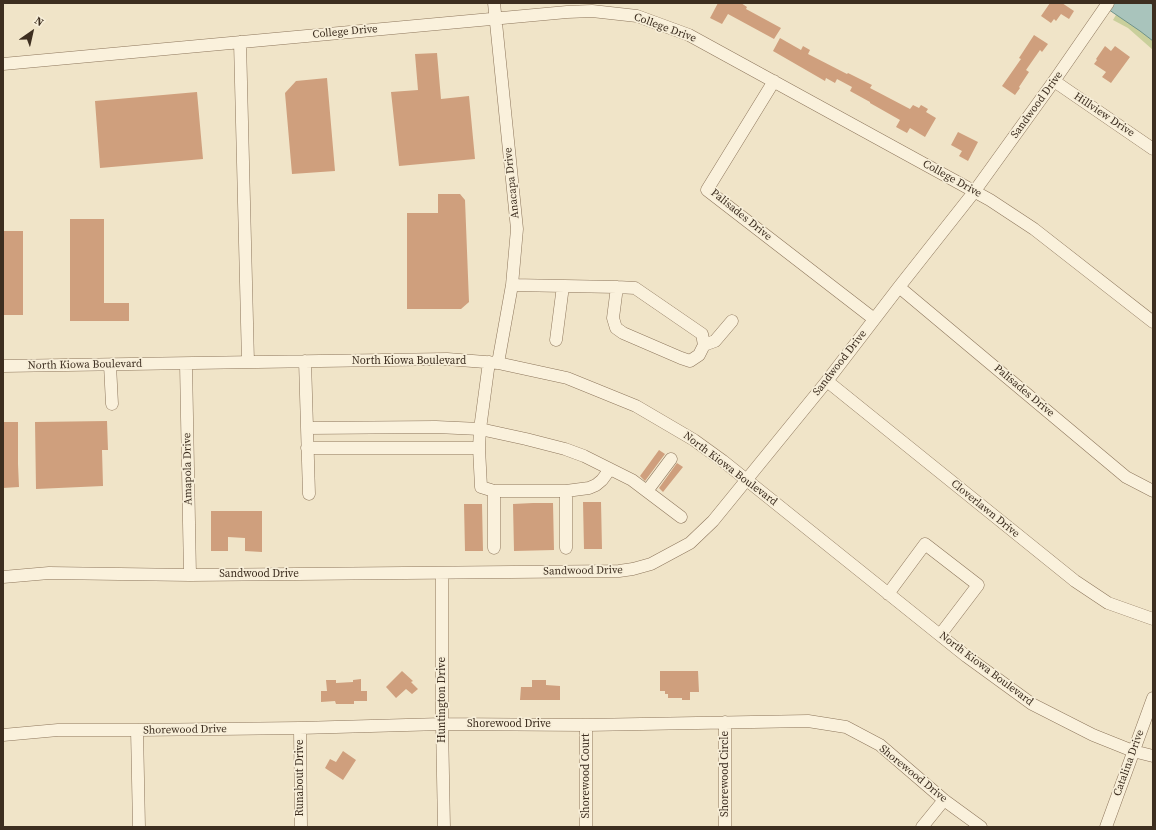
<!DOCTYPE html>
<style>
body{margin:0}
#map{position:relative;width:1156px;height:830px;overflow:hidden;background:#f0e4c8;font-family:"Source Serif 4",serif}
canvas{display:block}
.frame{position:absolute;inset:0;border:4px solid #3d2e20;pointer-events:none}
.north{position:absolute;left:12px;top:12px;width:40px;height:40px;-webkit-text-stroke:3px #f7eed8;paint-order:stroke;rotate:34deg;font-size:11px;font-weight:700;line-height:16px;text-align:center;color:#3d2e20}
.north::after{content:'';display:block;margin:auto;width:14px;height:18px;background:#3d2e20;clip-path:polygon(50% 0,100% 100%,50% 72%,0 100%)}
</style>
<div id="map">
<canvas width="1156" height="830"></canvas>
<div class="frame"></div>
<div class="north">N</div>
</div>
<script>
const g = document.querySelector('canvas').getContext('2d');
g.lineJoin = 'round';
function fillPath(path, color) { g.fillStyle = color; g.fill(path, 'evenodd'); }
const shape = rows => new Path2D(rows.map(r => 'M' + r).join(''));
function stroke(path, color, width, dash) { g.strokeStyle = color; g.lineWidth = width; g.lineCap = dash ? 'butt' : 'round'; g.setLineDash(dash || []); g.stroke(path); }
function label(font, color, halo, rows, align = 'center') {
  g.font = font + ' "Source Serif 4",serif'; g.lineWidth = 3.5; g.setLineDash([]); g.textBaseline = 'middle'; g.strokeStyle = halo; g.fillStyle = color; for (const [text, x, y, turn = 0] of rows) {
    g.save(); g.translate(x, y); g.rotate((+turn || 0) * Math.PI / 180); g.textAlign = isNaN(turn) ? turn : align; if (halo) g.strokeText(text, 0, 0); g.fillText(text, 0, 0); g.restore();
  }
}
fillPath(shape([
 [1123,3,1153,3,1153,50,1128,28,1113,20]
]), '#c9cf9b');
const water = shape([
 [1099,3,1150,3,1153,5,1153,41,1140,31,1099,3]
]);
fillPath(water, '#a9c4bc');
stroke(water, '#6f938a', 1);
fillPath(shape([
 [718,3,741,3,747,7,746,9,781,28,774,39,728,14,722,24,710,18],
 [1050,3,1062,3,1074,11,1069,19,1061,14,1056,21,1054,19,1051,23,1041,16],
 [1034,35,1048,44,1042,52,1040,50,1026,70,1029,72,1019,87,1020,88,1015,95,1002,86,1021,59,1019,58],
 [780,38,801,50,803,46,810,50,808,54,847,74,848,73,872,85,870,88,910,109,913,105,919,108,921,105,928,109,926,112,936,118,925,137,910,128,907,133,896,127,900,120,870,103,870,102,850,91,852,87,837,79,835,83,826,78,825,81,773,51],
 [1105,46,1111,51,1115,46,1130,57,1111,83,1102,77,1106,72,1094,64,1097,60,1096,59],
 [437,53,441,99,469,96,475,159,399,166,391,92,418,90,415,54],
 [327,78,335,171,292,174,285,93,296,81],
 [197,92,203,159,100,168,95,101],
 [958,132,978,142,968,161,959,156,962,151,951,145],
 [438,194,460,194,465,200,469,302,461,309,407,309,407,213,438,213],
 [70,219,104,219,104,303,129,303,129,321,70,321],
 [3,231,23,231,23,315,3,315],
 [107,421,108,450,102,450,103,486,36,489,35,422],
 [3,422,18,422,18,464,19,487,3,488],
 [659,450,665,454,645,481,640,476],
 [677,463,683,467,663,492,659,488],
 [583,502,601,502,602,549,584,549],
 [533,503,553,503,554,550,514,551,513,504],
 [464,504,482,504,483,551,465,551],
 [211,511,262,511,262,552,245,551,245,538,228,537,228,551,211,551],
 [402,671,413,681,411,682,418,689,412,694,406,689,396,698,386,687],
 [660,671,698,671,699,692,690,692,690,700,682,700,682,698,668,698,668,694,665,694,665,691,660,691],
 [361,679,361,691,367,691,367,701,354,701,354,704,336,704,335,701,321,702,321,691,327,691,326,680,336,680,336,683,353,682,353,680],
 [532,680,546,680,546,685,560,686,560,700,520,700,521,687,532,687],
 [343,751,356,760,343,780,325,768,330,759,336,762]
]), '#cf9f7d');
const minor = shape([
 [494,3,517,229,512,285,498,363],
 [240,42,248,362],
 [3,64,567,12,592,11,637,16,689,35,990,200,1034,229,1153,322],
 [774,81,707,190,874,319],
 [1054,81,1153,149],
 [512,285,617,287,635,288,702,334,704,345,699,355,690,361,681,358,623,333,616,328,613,318,617,287],
 [899,287,1126,477,1153,491],
 [556,340,563,286],
 [704,345,715,341,732,321],
 [305,361,309,494],
 [186,364,190,575],
 [110,365,112,404],
 [3,366,447,359,498,363,567,378,636,406,694,440,723,461,966,656,1032,704,1093,735,1133,751,1153,756],
 [827,381,1075,581,1108,603,1153,619],
 [307,428,436,427,480,429,526,439,565,449,584,456,632,480,681,517],
 [307,448,479,448,480,429,489,362],
 [479,448,481,487,494,491,566,491,589,488,596,485,602,480,610,469],
 [494,491,494,548],
 [566,491,566,548],
 [647,491,671,459],
 [442,573,442,724,444,827],
 [3,577,49,573,190,575,619,571,633,569,651,564,690,543,713,521,827,381,899,287,974,192,1054,81,1108,3],
 [888,594,925,544,978,585,940,635],
 [725,722,725,827],
 [300,728,301,827],
 [137,730,139,827],
 [3,735,58,730,137,730,300,728,442,724,586,725,808,721,846,727,880,745,944,800,981,827],
 [586,827,586,725],
 [922,827,944,800],
 [1106,827,1153,698]
]);
stroke(minor, '#8d765c', 13);
stroke(minor, '#faf1dc', 12);
label('11px', '#3d2e20', '#f7eed8', [
 ["College Drive",665,28,20],
 ["College Drive",345,32,-5],
 ["Sandwood Drive",1037,105,-54],
 ["Hillview Drive",1104,115,34],
 ["College Drive",952,179,29],
 ["Anacapa Drive",512,183,-96],
 ["Palisades Drive",741,215,39],
 ["North Kiowa Boulevard",409,361],
 ["Sandwood Drive",840,363,-52],
 ["North Kiowa Boulevard",85,365,-1],
 ["Palisades Drive",1024,391,40],
 ["Amapola Drive",188,469,-91],
 ["North Kiowa Boulevard",730,469,37],
 ["Cloverlawn Drive",985,509,39],
 ["Sandwood Drive",583,571,-1],
 ["Sandwood Drive",259,574],
 ["North Kiowa Boulevard",986,669,37],
 ["Huntington Drive",442,700,-90],
 ["Shorewood Drive",509,724],
 ["Shorewood Drive",185,730,-1],
 ["Catalina Drive",1129,763,-70],
 ["Shorewood Circle",725,774,-90],
 ["Shorewood Drive",913,774,39],
 ["Shorewood Court",586,776,-90],
 ["Runabout Drive",300,778,-90]
]);
</script>
